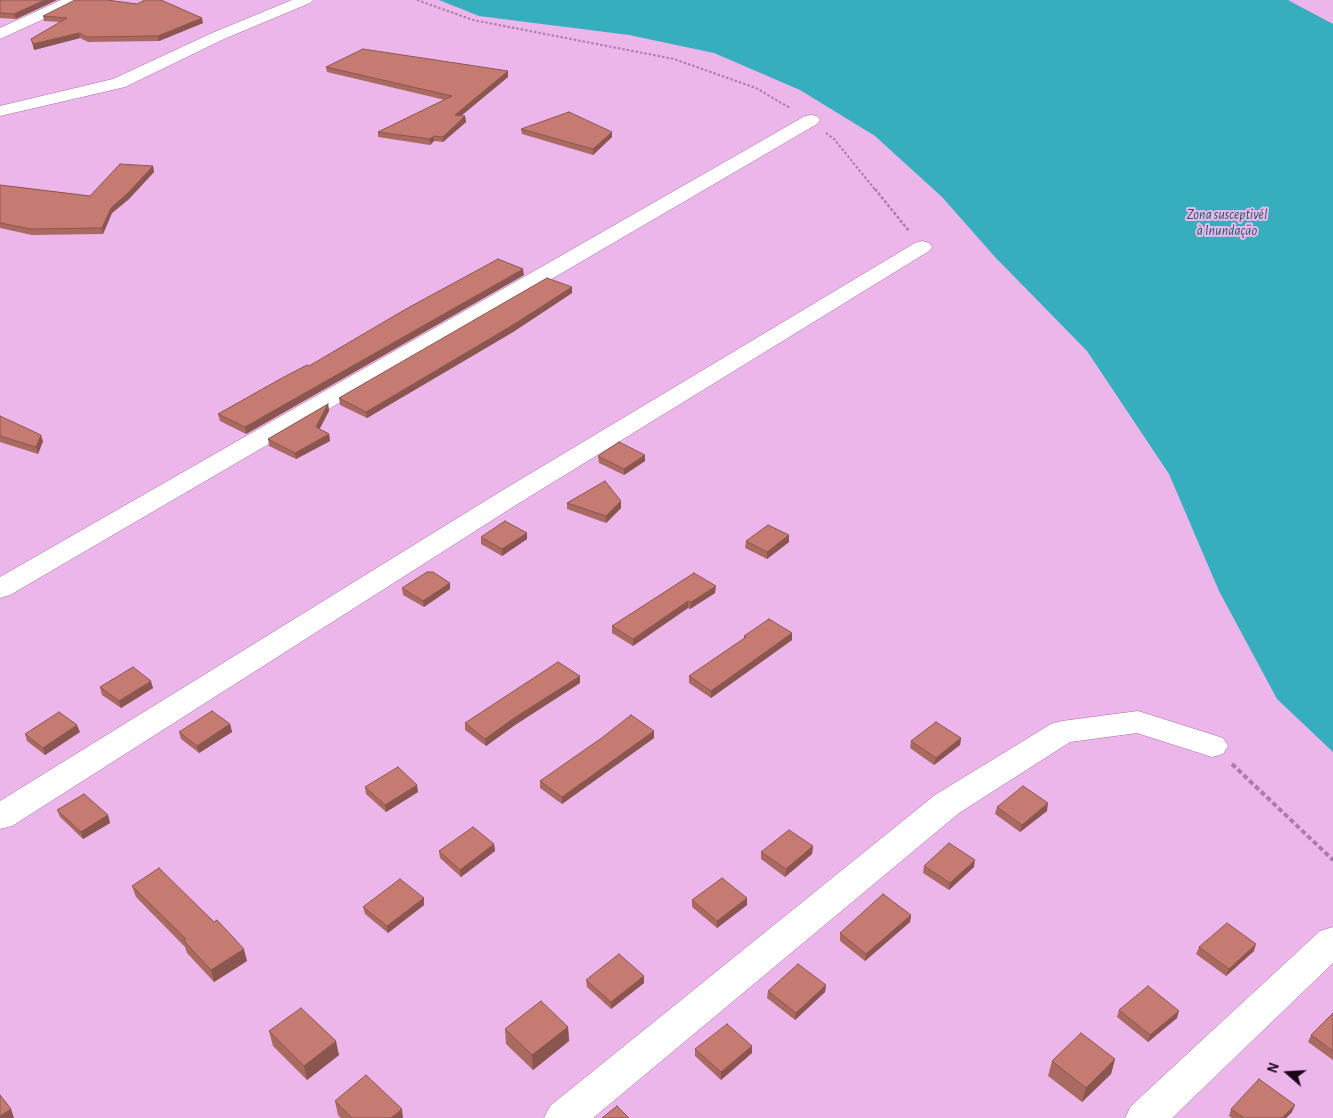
<!DOCTYPE html>
<meta charset="utf-8">
<style>
body{margin:0}
#map{position:relative;width:1333px;height:1118px;overflow:hidden;background:#edb6eb;font-family:"Alegreya Sans",sans-serif}
canvas{display:block}
.north{position:absolute;left:1263px;top:1048px;width:50px;height:50px;-webkit-text-stroke:4px #edb6eb;paint-order:stroke;rotate:289deg;font-size:14px;font-weight:700;line-height:20px;text-align:center;color:#170517}
.north::after{content:'';display:block;margin:auto;width:18px;height:22px;background:#170517;clip-path:polygon(50% 0,100% 100%,50% 72%,0 100%)}
</style>
<div id="map">
<canvas width="1333" height="1118"></canvas>
<div class="north">N</div>
</div>
<script>
const g = document.querySelector('canvas').getContext('2d');
g.lineJoin = 'round';
function fillPath(path, color) { g.fillStyle = color; g.fill(path, 'evenodd'); }
const shape = rows => new Path2D(rows.map(r => 'M' + r).join(''));
function stroke(path, color, width, dash) { g.strokeStyle = color; g.lineWidth = width; g.lineCap = dash ? 'butt' : 'round'; g.setLineDash(dash || []); g.stroke(path); }
function label(font, color, halo, rows, align = 'center') {
  g.font = font + ' "Alegreya Sans",sans-serif'; g.lineWidth = 4; g.setLineDash([]); g.textBaseline = 'middle'; g.strokeStyle = halo; g.fillStyle = color; for (const [text, x, y, turn = 0] of rows) {
    g.save(); g.translate(x, y); g.rotate((+turn || 0) * Math.PI / 180); g.textAlign = isNaN(turn) ? turn : align; if (halo) g.strokeText(text, 0, 0); g.fillText(text, 0, 0); g.restore();
  }
}
fillPath(shape([
 [439,0,1288,0,1333,24,1333,752,1277,699,1219,591,1169,474,1087,351,995,257,942,197,875,136,800,90,714,53,629,35,479,16]
]), '#37aebd');
const minor = shape([
 [61,0,82,0,79,3,0,39,0,28,61,0],
 [292,0,313,0,310,3,224,39,125,87,0,116,0,106,113,79,212,33,292,0],
 [811,115,817,116,820,120,817,124,10,595,0,598,0,577,805,116,811,115],
 [922,241,929,243,932,247,929,251,516,505,12,826,0,829,0,801,498,493,915,243,922,241],
 [1138,711,1223,738,1228,746,1223,754,1212,757,1137,733,1070,742,959,813,593,1118,544,1118,550,1106,935,795,1051,724,1062,721,1138,711],
 [1333,927,1333,963,1172,1118,1125,1118,1131,1106,1320,931,1333,927]
]);
stroke(minor, '#a471a3', 1);
stroke(shape([
 [417,0,473,20,674,59,756,88,790,108],
 [826,133,834,139,876,191]
]), '#a97da7', 2, [2.5, 2]);
stroke(shape([
 [875,189,909,231]
]), '#a97da7', 2.5, [3, 2]);
stroke(shape([
 [1232,764,1333,860]
]), '#a97da7', 4, [5, 3]);
fillPath(minor, '#fff');
fillPath(shape([
 [0,0,57,0,16,19,0,18],
 [43,16,203,23,159,41,88,42,80,38,34,50,31,39,60,22,44,21],
 [326,67,508,77,461,116,465,116,466,122,443,142,434,141,430,145,378,137,378,132,445,100,327,72],
 [521,129,612,132,612,137,593,155,522,134],
 [153,166,154,172,129,199,112,213,103,234,32,235,0,228,0,185,90,196],
 [524,275,246,434,220,421,218,414,309,366],
 [572,287,572,293,513,332,367,418,340,405,339,398],
 [328,404,329,411,319,429,329,434,330,441,296,459,269,446,268,439],
 [0,416,43,441,38,454,0,442],
 [645,455,645,461,624,475,599,463,598,456],
 [567,503,621,508,606,523,567,509],
 [527,533,527,539,502,556,481,544,481,537],
 [789,535,789,542,767,559,745,548,746,541],
 [694,573,715,593,690,609,688,608,633,646,612,633,612,626],
 [450,583,450,589,424,607,403,595,402,588],
 [792,633,792,640,711,698,689,683,689,676,744,639,744,636],
 [580,683,515,725,486,746,465,730,465,723],
 [100,687,153,688,121,708,102,695],
 [230,724,232,732,199,753,181,739,179,732],
 [654,731,654,738,562,804,540,788,540,781],
 [80,732,45,755,27,741,25,734],
 [961,738,960,745,934,765,910,748,911,741],
 [365,787,418,792,386,812,366,794],
 [997,807,1047,811,1020,832,995,814],
 [57,810,108,815,110,823,83,839,60,817],
 [494,844,495,851,461,877,440,858,439,851],
 [813,846,812,854,785,877,761,859,761,852],
 [924,866,974,867,949,890,923,873],
 [132,886,214,922,247,961,214,982,187,953,185,947,136,897],
 [424,898,424,905,388,933,365,914,363,907],
 [692,900,747,905,717,928,692,907],
 [911,915,910,922,865,961,840,941,840,933],
 [1199,947,1254,951,1226,976,1196,954],
 [644,976,644,983,611,1009,587,987,586,980],
 [826,985,825,992,795,1020,767,998,768,991],
 [1119,1010,1177,1018,1148,1042,1117,1017],
 [1333,1013,1333,1060,1308,1042,1311,1035],
 [568,1027,569,1041,533,1070,506,1044,505,1029],
 [269,1031,339,1055,307,1080,273,1046],
 [752,1046,752,1053,721,1080,695,1056,695,1049],
 [1115,1059,1111,1074,1082,1102,1048,1076,1052,1061],
 [335,1101,403,1118,341,1118,338,1115],
 [1231,1109,1292,1112,1286,1118,1232,1118,1229,1116]
]), '#aa6a62');
fillPath(shape([
 [45,0,57,0,16,19,14,14],
 [202,18,203,23,159,41,158,36],
 [79,33,80,38,34,50,33,44],
 [508,71,508,77,456,120,455,115],
 [465,116,466,122,443,142,443,137],
 [612,132,612,137,593,155,593,149],
 [434,136,434,141,430,145,430,139],
 [153,166,154,172,129,199,112,213,103,234,102,228,111,208],
 [523,269,524,275,246,434,245,427],
 [572,287,572,293,513,332,367,418,366,412],
 [328,404,329,411,317,434,316,427],
 [329,434,330,441,296,459,295,453],
 [41,435,43,441,38,454,36,447],
 [645,455,645,461,624,475,624,469],
 [621,501,621,508,606,523,606,516],
 [527,533,527,539,502,556,502,549],
 [789,535,789,542,767,559,767,552],
 [450,583,450,589,424,607,423,601],
 [716,586,715,593,690,609,691,602],
 [688,601,688,608,633,646,633,639],
 [792,633,792,640,711,698,711,691],
 [580,676,580,683,515,725,486,746,485,739,514,718],
 [151,681,153,688,121,708,119,701],
 [230,724,232,732,199,753,197,746],
 [77,725,80,732,45,755,43,748],
 [654,731,654,738,562,804,562,797],
 [961,738,960,745,934,765,936,758],
 [417,785,418,792,386,812,385,805],
 [1048,803,1047,811,1020,832,1022,825],
 [108,815,110,823,83,839,81,832],
 [494,844,495,851,461,877,460,870],
 [813,846,812,854,785,877,786,869],
 [975,860,974,867,949,890,950,883],
 [424,898,424,905,388,933,387,926],
 [747,898,747,905,717,928,717,921],
 [911,915,910,922,865,961,866,954],
 [1256,944,1254,951,1226,976,1229,969],
 [244,949,247,961,214,982,211,970],
 [644,976,644,983,611,1009,611,1002],
 [826,985,825,992,795,1020,796,1013],
 [1179,1011,1177,1018,1148,1042,1150,1035],
 [568,1027,569,1041,533,1070,532,1055],
 [336,1041,339,1055,307,1080,304,1066],
 [752,1046,752,1053,721,1080,721,1072],
 [1115,1059,1111,1074,1082,1102,1086,1088],
 [1295,1105,1292,1112,1286,1118,1282,1118],
 [11,1109,14,1118,0,1118,0,1116],
 [402,1109,403,1118,391,1118]
]), '#8b5650');
const building = shape([
 [0,0,45,0,14,14,0,13,0,0],
 [75,0,107,0,137,4,145,0,161,0,202,18,158,36,87,37,79,33,33,44,31,39,67,18,43,16,75,0],
 [363,49,508,71,455,115,465,116,443,137,434,136,430,139,378,132,452,96,326,67,363,49],
 [569,112,612,132,593,149,521,129,569,112],
 [120,164,153,166,128,193,111,208,102,228,31,229,0,223,0,185,90,196,120,164],
 [498,259,523,269,245,427,218,414,282,378,307,365,309,366,406,309,498,259],
 [547,278,572,287,513,325,366,412,339,398,547,278],
 [328,404,316,427,329,434,295,453,268,439,328,404],
 [0,416,41,435,36,447,0,436,0,416],
 [619,442,645,455,624,469,598,456,619,442],
 [605,481,621,501,606,516,567,503,605,481],
 [505,521,527,533,502,549,481,537,505,521],
 [768,525,789,535,767,552,746,541,768,525],
 [427,572,433,572,450,583,423,601,402,588,427,572],
 [694,573,716,586,691,602,688,601,633,639,612,626,694,573],
 [769,619,792,633,711,691,689,676,746,637,744,636,769,619],
 [558,662,580,676,514,718,485,739,465,723,558,662],
 [133,667,151,681,119,701,100,687,133,667],
 [212,711,230,724,197,746,179,732,212,711],
 [59,712,77,725,43,748,25,734,59,712],
 [631,715,654,731,562,797,540,781,603,737,631,715],
 [936,722,961,738,936,758,911,741,936,722],
 [398,767,417,785,385,805,365,787,398,767],
 [1023,786,1048,803,1022,825,997,807,1023,786],
 [84,794,108,815,81,832,57,810,84,794],
 [473,827,494,844,460,870,439,851,473,827],
 [789,830,813,846,786,869,761,852,789,830],
 [949,843,975,860,950,883,924,866,949,843],
 [159,868,214,922,217,920,244,949,211,970,184,941,186,939,132,886,159,868],
 [722,878,747,898,717,921,692,900,722,878],
 [400,879,424,898,387,926,363,907,400,879],
 [883,894,911,915,866,954,840,933,883,894],
 [1227,923,1256,944,1229,969,1199,947,1227,923],
 [619,954,644,976,611,1002,586,980,619,954],
 [798,964,826,985,796,1013,768,991,798,964],
 [1148,986,1179,1011,1150,1035,1119,1010,1148,986],
 [541,1001,568,1027,532,1055,505,1029,541,1001],
 [301,1008,336,1041,304,1066,269,1031,301,1008],
 [1333,1013,1333,1051,1311,1035,1333,1013],
 [727,1024,752,1046,721,1072,695,1049,727,1024],
 [1081,1033,1115,1059,1086,1088,1052,1061,1081,1033],
 [366,1075,402,1109,391,1118,352,1118,335,1101,366,1075],
 [1259,1079,1295,1105,1282,1118,1244,1118,1231,1109,1259,1079],
 [0,1095,11,1109,0,1116,0,1095],
 [617,1106,629,1118,602,1118,617,1106]
]);
fillPath(building, '#c67b72');
stroke(building, '#8b5650', 1);
label('italic 14px', '#195962', '#edb6eb', [
 ["Zona susceptivél",1227,215],
 ["à Inundação",1227,231]
]);
</script>
